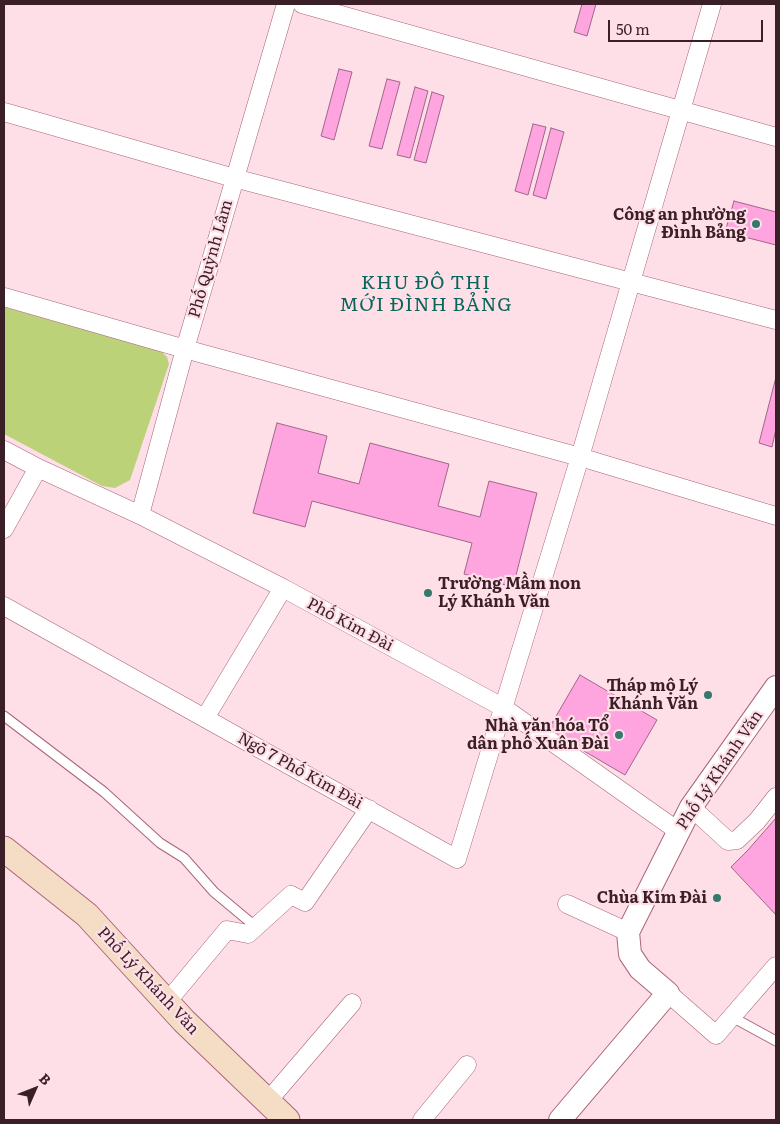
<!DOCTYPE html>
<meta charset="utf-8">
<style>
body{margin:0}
#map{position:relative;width:780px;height:1124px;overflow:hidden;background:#ffdfe7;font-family:Literata,serif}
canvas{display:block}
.frame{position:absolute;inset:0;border:5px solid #3b1f27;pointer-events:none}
.north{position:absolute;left:10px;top:1064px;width:50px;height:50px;-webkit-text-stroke:4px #ffdfe7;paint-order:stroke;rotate:46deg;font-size:14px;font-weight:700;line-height:20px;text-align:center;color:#3b1f27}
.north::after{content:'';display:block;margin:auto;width:18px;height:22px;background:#3b1f27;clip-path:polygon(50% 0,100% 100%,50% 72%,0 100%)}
.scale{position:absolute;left:608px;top:20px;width:155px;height:22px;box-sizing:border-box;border:2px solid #3b1f27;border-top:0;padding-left:6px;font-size:15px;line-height:18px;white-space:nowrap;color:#3b1f27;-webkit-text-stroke:4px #ffdfe7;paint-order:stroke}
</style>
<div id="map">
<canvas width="780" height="1124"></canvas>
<div class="frame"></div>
<div class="north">B</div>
<div class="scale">50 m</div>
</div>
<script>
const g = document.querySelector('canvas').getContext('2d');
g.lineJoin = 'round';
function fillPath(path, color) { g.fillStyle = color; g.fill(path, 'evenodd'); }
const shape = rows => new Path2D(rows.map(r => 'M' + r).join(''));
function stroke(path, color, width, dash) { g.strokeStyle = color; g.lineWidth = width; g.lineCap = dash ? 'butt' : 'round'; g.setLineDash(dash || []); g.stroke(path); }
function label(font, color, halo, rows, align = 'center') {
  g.font = font + ' Literata,serif'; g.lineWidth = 4.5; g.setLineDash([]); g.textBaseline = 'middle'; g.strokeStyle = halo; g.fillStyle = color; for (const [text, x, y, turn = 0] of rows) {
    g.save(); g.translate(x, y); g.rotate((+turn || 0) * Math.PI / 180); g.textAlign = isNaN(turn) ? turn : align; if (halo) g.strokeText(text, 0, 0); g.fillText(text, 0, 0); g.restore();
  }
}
fillPath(shape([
 [4,307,160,350,167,357,169,364,130,480,115,488,102,486,4,434]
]), '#bbd279');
const building = shape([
 [582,4,596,4,587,36,574,32,582,4],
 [339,69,352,72,334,140,321,136,339,69],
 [387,79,400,82,382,149,369,146,387,79],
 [415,87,428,91,410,158,397,155,415,87],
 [432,92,444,96,426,163,414,160,432,92],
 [533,124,546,127,528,195,515,191,533,124],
 [551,128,564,132,546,199,533,195,551,128],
 [734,201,776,212,776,245,725,232,734,201],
 [776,377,776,429,772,447,759,443,776,377],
 [277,423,327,436,318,473,359,484,370,443,449,464,438,506,480,517,489,481,537,493,513,587,464,574,472,543,312,501,305,527,253,513,277,423],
 [580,675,657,720,625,775,548,730,580,675],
 [776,818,776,915,731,867,748,850,776,818]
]);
fillPath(building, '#fea4df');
stroke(building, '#a0658c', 1);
const service = shape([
 [4,716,104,792,160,843,184,858,214,892,256,927],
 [732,1017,776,1041]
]);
const minor = shape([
 [302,4,776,137],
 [4,112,234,178,776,320],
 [4,297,185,349,580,457,776,516],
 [4,450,38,468,140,515,283,588,504,708,678,831],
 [140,515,185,349,286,4],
 [4,529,38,468],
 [4,606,457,859,580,457,712,4],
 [205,718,283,588],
 [691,807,728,841,737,840,757,821,776,797],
 [567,904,628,932],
 [668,993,716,1035,776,966],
 [167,1002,227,930,248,934,291,895,305,902,369,809],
 [267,1102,352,1003],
 [422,1120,467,1065]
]);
const tertiary = shape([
 [560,1120,668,993,640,969,630,954,628,932,691,807,776,687]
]);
const secondary = shape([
 [4,849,87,915,184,1021,287,1120]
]);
stroke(service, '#aa657a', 11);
stroke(minor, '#aa657a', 19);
stroke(tertiary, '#aa657a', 24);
stroke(secondary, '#aa657a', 27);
stroke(service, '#fff', 9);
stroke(minor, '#fff', 18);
stroke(tertiary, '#fff', 22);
stroke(secondary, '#f4dcc5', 25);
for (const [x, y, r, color] of [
 [756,224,5,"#35796e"],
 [428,593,5,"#35796e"],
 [708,695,5,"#35796e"],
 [619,735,5,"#35796e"],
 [717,898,5,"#35796e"]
]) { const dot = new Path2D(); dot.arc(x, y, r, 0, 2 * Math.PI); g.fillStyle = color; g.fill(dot); stroke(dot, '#ffdfe7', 2); }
label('bold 16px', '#3b1f27', '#ffdfe7', [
 ["Công an phường",746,215],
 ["Đình Bảng",746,233],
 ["Trường Mầm non",438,584,"left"],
 ["Lý Khánh Văn",438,602,"left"],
 ["Tháp mộ Lý",698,686],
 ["Khánh Văn",698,704],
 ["Nhà văn hóa Tổ",609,726],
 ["dân phố Xuân Đài",609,744],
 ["Chùa Kim Đài",707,898]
], 'right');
label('16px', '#3b1f27', '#ffdfe7', [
 ["Phố Quỳnh Lâm",211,259,-74],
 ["Phố Kim Đài",350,625,28],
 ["Phố Lý Khánh Văn",720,770,-56],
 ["Ngõ 7 Phố Kim Đài",300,771,29],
 ["Phố Lý Khánh Văn",148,981,47]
]);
g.letterSpacing = '1px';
label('19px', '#0a665a', '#ffdfe7', [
 ["KHU ĐÔ THỊ",426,283],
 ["MỚI ĐÌNH BẢNG",426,305]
]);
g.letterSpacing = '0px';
</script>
